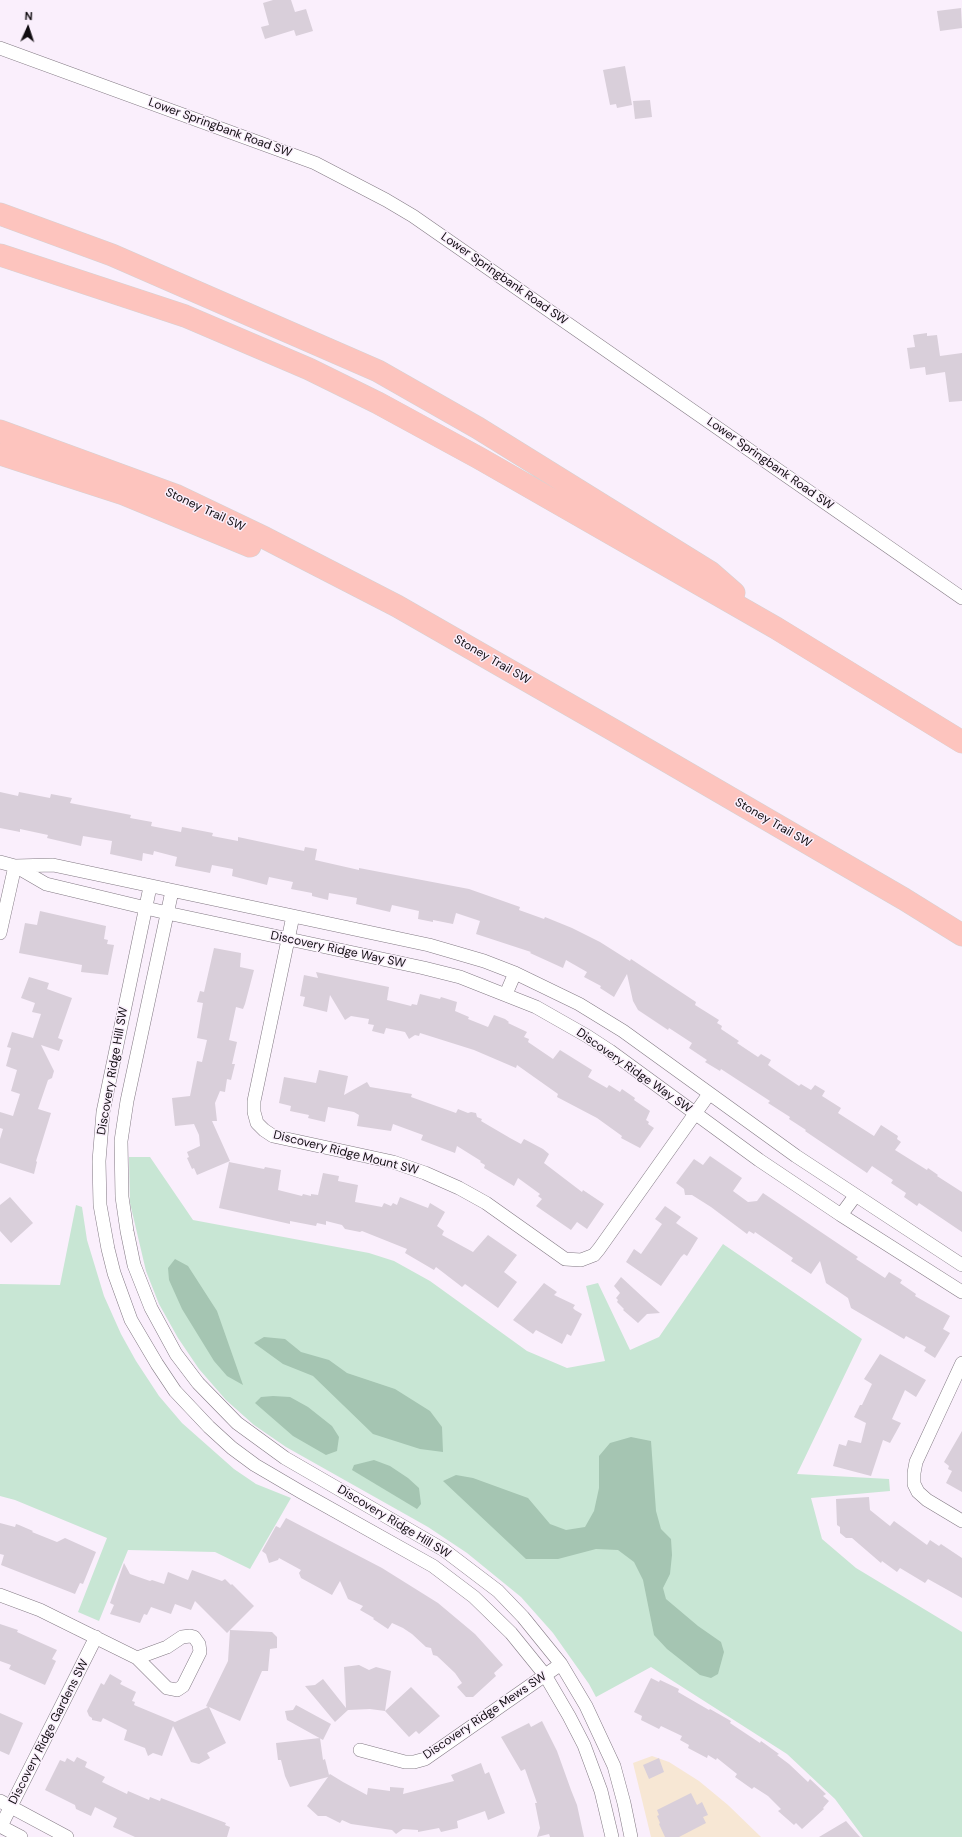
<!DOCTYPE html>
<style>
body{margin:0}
#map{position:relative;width:962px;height:1837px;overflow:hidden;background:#faeffc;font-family:"DM Sans",sans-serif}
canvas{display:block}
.north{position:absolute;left:8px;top:8px;width:40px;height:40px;-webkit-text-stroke:3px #faeffc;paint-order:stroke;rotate:3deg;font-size:11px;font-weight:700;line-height:16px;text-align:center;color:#100c10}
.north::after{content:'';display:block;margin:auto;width:14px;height:18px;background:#100c10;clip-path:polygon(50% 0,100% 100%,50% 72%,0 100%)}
</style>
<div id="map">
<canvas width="962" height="1837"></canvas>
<div class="north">N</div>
</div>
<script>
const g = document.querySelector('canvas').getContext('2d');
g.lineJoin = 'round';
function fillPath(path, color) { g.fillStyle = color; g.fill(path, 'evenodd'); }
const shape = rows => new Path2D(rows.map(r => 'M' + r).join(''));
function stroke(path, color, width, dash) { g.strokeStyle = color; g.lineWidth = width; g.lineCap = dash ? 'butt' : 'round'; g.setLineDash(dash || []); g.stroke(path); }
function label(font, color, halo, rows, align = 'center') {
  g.font = font + ' "DM Sans",sans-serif'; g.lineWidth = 3; g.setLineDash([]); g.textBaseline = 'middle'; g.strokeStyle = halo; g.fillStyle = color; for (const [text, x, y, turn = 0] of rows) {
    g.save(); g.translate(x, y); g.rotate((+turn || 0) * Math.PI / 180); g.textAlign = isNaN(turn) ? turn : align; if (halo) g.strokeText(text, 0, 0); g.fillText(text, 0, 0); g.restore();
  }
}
fillPath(shape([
 [652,1756,669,1762,699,1781,728,1805,761,1837,651,1837,633,1763]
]), '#f7e7d4');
fillPath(shape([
 [129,1157,150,1157,193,1220,369,1253,394,1261,430,1281,527,1351,567,1368,605,1361,586,1286,598,1283,630,1350,659,1337,723,1244,862,1339,797,1474,889,1479,890,1491,811,1498,822,1539,856,1568,962,1632,962,1837,863,1837,835,1799,787,1754,651,1667,596,1697,589,1684,553,1633,521,1597,467,1553,428,1527,286,1447,254,1425,226,1400,199,1369,178,1338,159,1304,146,1271,130,1203],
 [76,1205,82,1207,87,1240,104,1296,121,1334,136,1361,159,1396,182,1423,234,1469,256,1484,291,1498,250,1569,215,1552,128,1550,99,1621,78,1612,107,1538,15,1500,0,1496,0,1284,60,1285]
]), '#c8e6d4');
fillPath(shape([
 [175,1259,188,1266,217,1311,243,1385,227,1376,214,1361,182,1309,169,1280,168,1268],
 [264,1337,285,1339,301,1352,329,1360,347,1373,395,1389,430,1411,442,1427,443,1452,420,1449,373,1434,313,1376,283,1364,254,1343],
 [273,1396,290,1397,308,1407,332,1426,339,1437,337,1451,326,1455,293,1436,255,1403,261,1397],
 [631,1437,651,1441,656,1511,661,1529,671,1539,672,1555,670,1574,663,1588,666,1599,698,1626,721,1642,724,1652,718,1674,711,1678,700,1675,667,1649,654,1635,643,1580,634,1562,618,1550,596,1549,558,1559,526,1559,443,1481,456,1475,473,1478,528,1498,550,1524,566,1530,585,1527,594,1511,599,1488,599,1456,610,1443],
 [374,1460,390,1466,408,1478,419,1488,421,1504,417,1509,352,1470,354,1465]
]), '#a5c5b2');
fillPath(shape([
 [273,0,291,0,295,12,306,9,313,31,296,36,294,30,265,39,261,27,269,25,263,3],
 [961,8,962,28,940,31,937,11],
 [625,66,632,105,617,108,616,104,610,105,603,70],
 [650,100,652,117,635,119,633,101],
 [927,333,927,336,937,335,940,356,962,353,962,401,949,402,945,372,926,375,925,367,910,369,907,348,915,347,913,335],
 [0,792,18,796,19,792,50,798,51,794,72,798,70,803,131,815,130,818,152,822,151,826,181,832,182,827,213,833,212,836,238,841,238,837,304,851,305,847,317,849,315,860,359,870,359,868,469,889,520,907,519,910,544,919,545,917,572,928,600,942,630,961,631,959,696,1002,695,1005,719,1020,717,1023,722,1026,721,1029,739,1041,737,1043,758,1057,761,1054,771,1060,768,1065,772,1068,799,1086,801,1084,811,1090,815,1085,825,1091,822,1096,841,1108,838,1113,874,1136,881,1125,898,1136,897,1139,901,1142,895,1150,927,1170,928,1168,938,1175,937,1176,962,1192,962,1232,919,1203,917,1206,904,1197,906,1193,891,1183,893,1180,872,1166,867,1173,805,1131,806,1130,789,1119,790,1117,768,1103,770,1101,721,1069,720,1071,705,1062,707,1060,689,1048,692,1043,669,1028,668,1030,638,1010,633,1001,627,974,614,997,600,988,601,986,584,977,587,972,566,960,563,968,530,953,531,952,476,934,480,921,456,913,453,924,433,920,433,922,418,919,419,911,392,905,390,912,356,904,357,898,329,893,328,900,312,896,312,893,291,889,293,882,269,877,267,885,232,876,233,869,212,865,210,873,175,866,177,857,154,851,153,855,143,853,142,861,110,854,112,841,83,836,81,846,47,838,48,835,20,829,20,832,0,828],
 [40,911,106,926,104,939,108,940,107,944,114,945,108,975,81,972,82,965,19,953,25,923,37,925],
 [214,948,241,953,240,967,254,970,245,1004,243,1009,236,1007,229,1040,237,1042,232,1064,235,1064,231,1080,227,1079,225,1092,220,1091,215,1103,217,1121,212,1121,230,1161,197,1175,194,1168,192,1169,187,1158,189,1157,187,1152,200,1146,199,1135,194,1124,175,1126,172,1098,190,1096,197,1061,202,1062,207,1040,197,1038,203,1003,197,1002,200,991,204,992],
 [316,972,389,987,387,1000,411,1006,412,1004,417,1005,420,994,440,999,441,997,457,1002,455,1011,469,1017,468,1019,488,1027,494,1015,505,1019,509,1022,508,1023,527,1032,524,1037,529,1039,528,1042,553,1059,560,1050,592,1070,588,1077,607,1088,609,1085,620,1092,622,1089,635,1098,634,1100,650,1111,646,1120,649,1122,648,1124,654,1128,640,1148,621,1138,622,1136,597,1118,557,1097,558,1094,517,1065,516,1068,474,1050,420,1033,419,1036,415,1035,409,1039,405,1032,386,1028,384,1034,372,1031,374,1025,368,1024,369,1019,351,1016,345,1020,330,995,327,1012,303,1006,305,997,300,996,304,975,318,978],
 [29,977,49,983,47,989,72,998,58,1038,63,1040,59,1051,41,1045,54,1071,52,1078,48,1080,38,1109,51,1113,36,1161,37,1162,34,1174,0,1163,0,1139,3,1129,0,1128,0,1112,13,1116,20,1094,11,1091,17,1070,6,1066,11,1048,7,1047,12,1032,33,1038,41,1014,32,1012,35,1003,21,998],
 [319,1070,348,1076,344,1095,367,1082,370,1087,412,1094,411,1097,456,1113,458,1109,468,1113,471,1112,476,1113,477,1117,482,1119,481,1121,510,1138,521,1144,524,1139,543,1149,549,1154,544,1163,582,1192,583,1190,604,1204,587,1229,577,1222,571,1230,536,1206,542,1199,538,1196,540,1194,518,1178,514,1186,484,1168,485,1165,480,1162,481,1161,457,1146,455,1153,421,1140,423,1135,393,1124,391,1131,357,1126,359,1115,354,1112,328,1107,325,1122,308,1118,309,1115,290,1111,291,1106,279,1103,284,1077,316,1083],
 [710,1156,742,1178,733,1191,748,1202,757,1201,763,1193,858,1257,856,1259,885,1278,889,1272,902,1280,900,1283,916,1294,915,1296,950,1316,943,1329,950,1333,935,1358,924,1351,926,1347,906,1336,904,1339,851,1308,848,1298,826,1283,820,1261,811,1274,791,1261,793,1258,755,1232,754,1234,749,1231,747,1234,711,1207,692,1195,685,1195,684,1189,676,1183,694,1159,703,1165],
 [229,1162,264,1169,265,1167,281,1170,278,1190,302,1196,303,1194,311,1196,311,1194,318,1195,323,1173,339,1176,338,1181,358,1185,355,1202,382,1207,384,1203,391,1206,393,1203,397,1205,400,1197,428,1208,430,1203,445,1212,437,1226,444,1231,442,1235,473,1252,488,1235,517,1255,504,1272,517,1282,498,1308,465,1284,462,1287,436,1267,434,1270,405,1253,407,1249,362,1231,360,1232,345,1229,342,1225,326,1221,326,1225,317,1223,316,1226,290,1221,290,1224,219,1208],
 [10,1197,33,1223,11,1243,0,1231,0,1205],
 [665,1206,681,1217,676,1223,698,1238,687,1256,684,1254,681,1257,661,1286,626,1262,634,1249,641,1254,662,1224,655,1219],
 [621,1277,660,1313,647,1314,638,1323,623,1310,624,1309,617,1302,618,1300,616,1298,620,1293,614,1286],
 [544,1283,557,1292,554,1295,575,1305,573,1308,575,1310,582,1314,571,1336,567,1334,562,1344,536,1330,533,1334,513,1320],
 [880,1354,926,1380,916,1397,905,1390,892,1419,901,1423,890,1443,883,1440,871,1476,833,1466,839,1444,846,1446,848,1440,861,1443,866,1423,854,1417,860,1405,862,1405,872,1384,864,1379],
 [962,1431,962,1492,946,1483,952,1471,948,1469,949,1466,944,1462],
 [869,1497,870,1510,890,1526,894,1521,927,1545,930,1540,939,1546,941,1544,962,1558,962,1598,928,1579,925,1583,900,1568,897,1572,882,1561,881,1563,852,1538,846,1538,840,1533,840,1527,837,1525,836,1499],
 [286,1518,382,1568,438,1603,475,1634,503,1665,494,1673,496,1676,473,1697,466,1697,457,1687,462,1683,455,1673,437,1656,433,1655,431,1648,426,1647,412,1634,403,1628,392,1623,388,1629,373,1619,374,1618,360,1610,363,1606,348,1599,340,1581,332,1595,301,1578,299,1573,301,1570,279,1558,278,1560,269,1563,266,1554,262,1551,276,1526,280,1528],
 [0,1523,15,1527,16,1524,19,1525,33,1531,32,1532,57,1542,65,1538,96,1552,83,1584,80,1583,75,1594,1,1565,4,1555,0,1554],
 [124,1563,130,1574,150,1581,152,1580,164,1584,168,1572,188,1580,192,1570,222,1581,225,1579,231,1585,232,1584,254,1606,230,1630,272,1632,277,1637,277,1648,270,1649,268,1671,262,1671,240,1721,209,1707,226,1743,207,1753,210,1758,199,1764,191,1762,173,1726,162,1756,153,1753,148,1756,145,1748,124,1740,127,1730,103,1718,101,1722,92,1720,92,1718,89,1716,87,1711,101,1683,104,1685,110,1674,122,1681,120,1684,136,1692,132,1701,135,1702,134,1705,175,1722,208,1707,206,1706,228,1661,230,1630,227,1633,195,1601,191,1610,175,1604,171,1614,151,1607,147,1615,144,1614,140,1623,110,1614,114,1605,110,1603],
 [0,1624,18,1630,17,1632,57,1650,52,1659,56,1661,45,1685,9,1669,11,1665,0,1661],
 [359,1665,369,1670,376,1667,391,1671,385,1711,370,1709,348,1710,335,1722,305,1686,315,1685,323,1679,346,1708,344,1667],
 [651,1678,659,1682,660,1680,679,1689,678,1692,709,1710,710,1709,731,1721,730,1723,760,1743,761,1741,779,1754,777,1755,789,1764,808,1782,810,1779,826,1794,823,1796,829,1801,823,1808,824,1809,802,1829,796,1823,794,1825,778,1811,781,1809,768,1796,754,1787,752,1789,735,1777,737,1774,717,1758,716,1760,708,1755,707,1758,688,1748,689,1745,680,1740,682,1736,661,1726,659,1729,641,1720,642,1716,634,1712],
 [411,1687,440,1716,419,1734,416,1731,409,1737,385,1711],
 [296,1705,331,1724,323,1740,287,1720,285,1711,293,1710],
 [0,1713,23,1723,9,1755,0,1751],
 [542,1721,557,1751,571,1790,577,1805,584,1837,550,1837,549,1834,537,1837,540,1828,535,1803,537,1803,525,1769,521,1771,501,1737,529,1723,531,1727],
 [320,1738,323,1760,325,1759,329,1775,330,1774,343,1782,367,1795,368,1788,390,1791,390,1787,404,1788,403,1794,454,1781,451,1775,481,1763,485,1774,489,1772,505,1813,488,1820,485,1811,457,1821,458,1828,441,1832,439,1828,418,1832,418,1830,403,1829,396,1834,392,1830,351,1824,342,1820,340,1823,326,1816,318,1816,307,1806,328,1777,290,1787,285,1776,281,1760,278,1760,276,1743],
 [77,1757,87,1762,85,1767,105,1777,102,1782,127,1794,128,1791,149,1800,150,1797,160,1801,161,1798,226,1823,225,1825,230,1827,227,1837,135,1837,113,1827,117,1818,95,1807,91,1816,76,1809,75,1805,45,1790,60,1760,65,1762,67,1758,74,1762],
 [659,1758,664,1772,649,1779,643,1765],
 [691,1793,697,1805,702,1802,708,1815,703,1817,706,1823,679,1837,665,1837,659,1824,660,1823,657,1816,659,1815,657,1810],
 [846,1821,860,1837,819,1837]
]), '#d9cfda');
const minor = shape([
 [0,48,315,163,386,200,413,216,962,598],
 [0,862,15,866,46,884,167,913,424,968,460,977,536,1007,587,1036,610,1051,759,1160,841,1215,962,1292],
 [15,866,53,865,293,916,429,945,484,961,515,973,579,1004,623,1031,796,1156,962,1265],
 [150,887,103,1112,99,1161,100,1205,108,1249,114,1273,131,1320,157,1364,175,1391,209,1427,232,1448,255,1465,301,1492,433,1566,474,1597,511,1633,545,1675,569,1716,584,1745,601,1791,612,1837],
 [172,891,127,1101,121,1141,122,1197,127,1231,134,1265,151,1308,176,1354,198,1383,237,1423,285,1458,444,1550,498,1591,523,1617,561,1664,586,1706,614,1766,624,1803,631,1837],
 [293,916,254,1101,254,1112,257,1123,264,1130,273,1136,393,1162,425,1173,459,1188,486,1203,565,1259,581,1260,594,1255,599,1249,709,1094],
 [0,933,15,866],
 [506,994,515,973],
 [841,1215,855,1196],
 [962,1363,916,1462,914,1473,914,1484,918,1492,927,1500,962,1521],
 [0,1595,40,1610,137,1658],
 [190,1636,194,1637,199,1644,200,1652,183,1686,177,1690,167,1688,137,1658,167,1647,182,1637,190,1636],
 [360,1750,405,1762,414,1762,425,1759,561,1664],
 [0,1801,67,1837],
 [0,1826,21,1837],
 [1,1826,96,1637]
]);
const motorway = shape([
 [0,214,112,255,378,371,478,428,710,572,734,593],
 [0,255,185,316,309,369,378,403,479,458,776,628,962,742],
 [0,431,175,495,265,538,397,606,615,731,904,899,962,935],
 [0,454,124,494,250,546]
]);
stroke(minor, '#837a84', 14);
stroke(motorway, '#d4d3d4', 23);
stroke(minor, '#fff', 13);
stroke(motorway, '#fdc4be', 22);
label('12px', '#100c10', '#faeffc', [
 ["Lower Springbank Road SW",220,128,20],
 ["Lower Springbank Road SW",504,279,35],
 ["Lower Springbank Road SW",770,464,35],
 ["Stoney Trail SW",205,510,25],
 ["Stoney Trail SW",492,660,30],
 ["Stoney Trail SW",773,823,30],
 ["Discovery Ridge Way SW",338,950,12],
 ["Discovery Ridge Hill SW",113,1071,-80],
 ["Discovery Ridge Way SW",634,1071,35],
 ["Discovery Ridge Mount SW",346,1153,14],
 ["Discovery Ridge Hill SW",394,1522,31],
 ["Discovery Ridge Mews SW",485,1716,-34],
 ["Discovery Ridge Gardens SW",49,1732,-63]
]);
</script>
